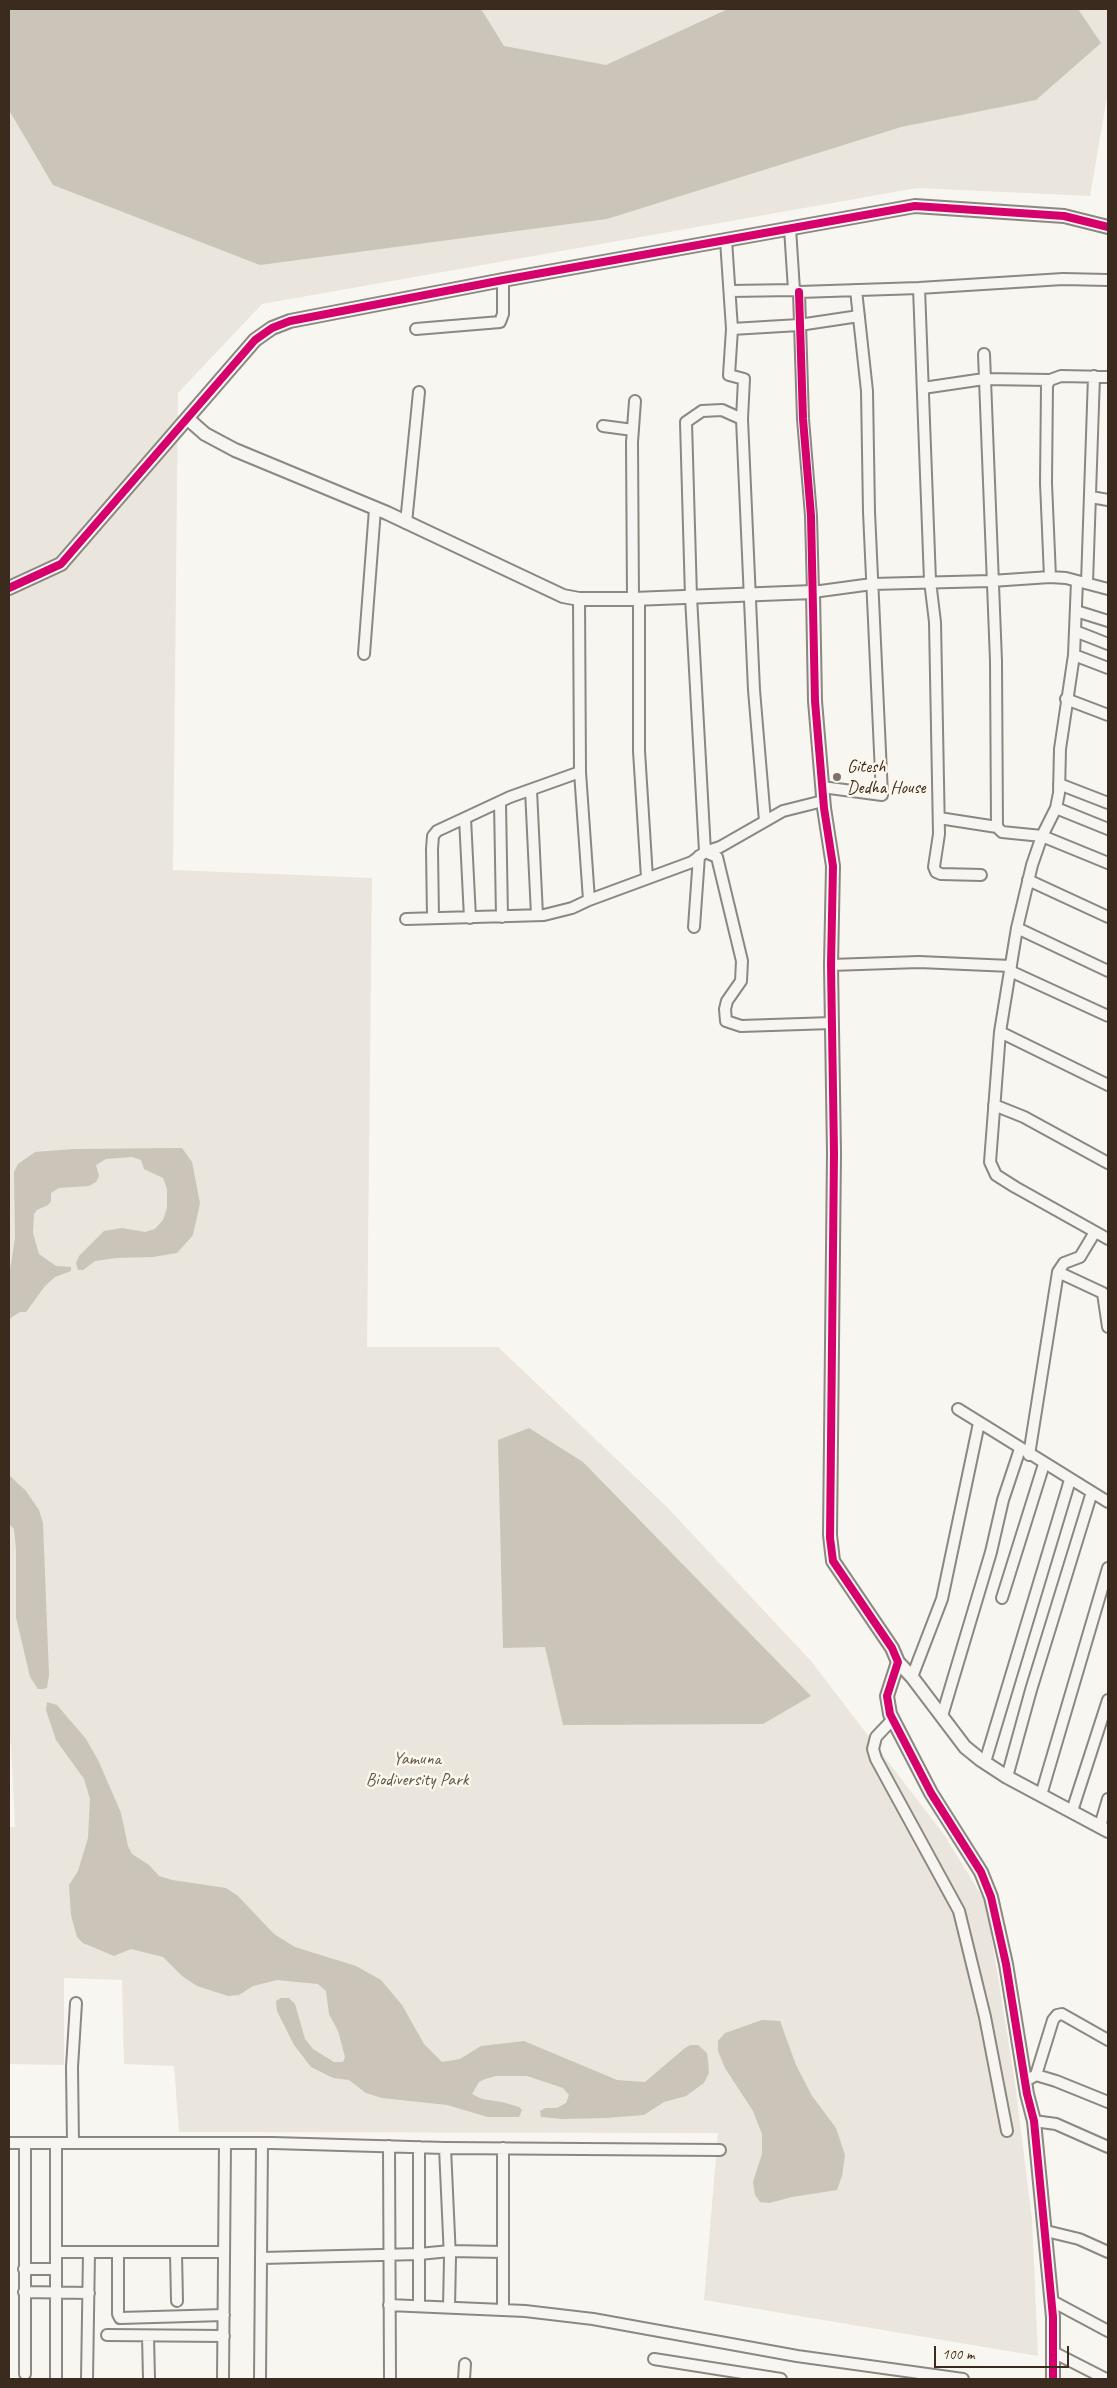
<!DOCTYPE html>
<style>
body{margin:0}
#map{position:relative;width:1117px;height:2388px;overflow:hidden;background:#f8f6f0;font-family:Caveat,sans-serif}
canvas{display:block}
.frame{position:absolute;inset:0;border:10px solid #3b2a1e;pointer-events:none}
.scale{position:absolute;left:934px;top:2346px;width:135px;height:22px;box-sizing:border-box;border:2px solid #3b2a1e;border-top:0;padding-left:6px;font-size:15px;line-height:18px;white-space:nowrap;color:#3b2a1e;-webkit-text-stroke:4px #fbf7ec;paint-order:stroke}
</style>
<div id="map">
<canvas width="1117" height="2388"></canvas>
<div class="frame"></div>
<div class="scale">100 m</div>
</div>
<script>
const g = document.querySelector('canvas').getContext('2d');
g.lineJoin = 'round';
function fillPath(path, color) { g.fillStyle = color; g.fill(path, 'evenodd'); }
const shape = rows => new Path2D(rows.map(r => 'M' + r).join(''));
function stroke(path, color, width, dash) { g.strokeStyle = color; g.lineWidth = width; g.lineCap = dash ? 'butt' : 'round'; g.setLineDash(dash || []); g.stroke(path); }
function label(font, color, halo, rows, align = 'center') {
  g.font = font + ' Caveat,sans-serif'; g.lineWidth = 5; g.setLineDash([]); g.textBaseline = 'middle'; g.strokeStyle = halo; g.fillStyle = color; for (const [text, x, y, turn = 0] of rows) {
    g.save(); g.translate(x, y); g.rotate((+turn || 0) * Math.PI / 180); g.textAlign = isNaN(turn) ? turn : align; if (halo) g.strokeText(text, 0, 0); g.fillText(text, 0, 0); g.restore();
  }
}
fillPath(shape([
 [9,9,1108,9,1108,91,1090,196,917,188,262,304,178,393,173,870,372,878,367,1347,498,1347,665,1505,811,1661,945,1836,986,1903,1015,2083,1032,2219,1038,2356,704,2300,718,2133,179,2132,174,2066,124,2064,122,1980,64,1978,64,2065,9,2064,9,1827,15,1827,11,1743,9,1743]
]), '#eae6dd');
fillPath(shape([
 [9,9,481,9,504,46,606,65,728,9,1078,9,1101,43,1036,100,901,127,607,219,260,265,53,185,9,110],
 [182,1148,192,1162,200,1203,193,1235,177,1253,153,1257,116,1258,95,1261,83,1270,78,1270,76,1263,79,1256,104,1231,122,1228,145,1232,155,1229,163,1220,167,1208,167,1189,163,1178,144,1169,141,1160,132,1157,106,1159,96,1165,99,1176,96,1182,89,1186,59,1188,51,1193,51,1201,48,1205,37,1210,34,1214,33,1233,39,1254,56,1266,71,1267,71,1271,55,1277,45,1286,26,1312,20,1312,9,1319,9,1277,15,1238,14,1172,18,1164,35,1152,74,1149],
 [529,1428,583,1462,811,1696,763,1724,563,1725,545,1647,503,1648,498,1440],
 [9,1475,26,1491,39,1510,43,1523,49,1675,47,1688,43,1689,38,1689,30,1677,16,1617,16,1549,14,1529,10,1525,9,1519],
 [47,1702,57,1705,86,1739,99,1762,121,1813,128,1846,132,1854,149,1865,159,1876,172,1880,226,1888,238,1896,274,1934,295,1947,356,1966,381,1980,402,2005,424,2044,442,2062,460,2059,481,2046,524,2041,617,2080,645,2082,685,2048,690,2045,698,2045,707,2053,708,2061,709,2073,704,2083,686,2096,664,2102,644,2115,606,2118,563,2119,541,2117,540,2111,546,2108,557,2108,566,2103,569,2095,563,2088,527,2076,496,2076,485,2079,479,2082,472,2094,482,2099,502,2102,519,2107,522,2110,519,2117,488,2117,447,2105,382,2098,366,2093,349,2080,333,2078,311,2067,294,2045,277,2011,276,2001,281,1998,289,1998,295,2004,305,2039,313,2049,334,2062,343,2062,345,2057,338,2031,329,2014,326,1991,318,1984,277,1980,253,1986,239,1995,228,1996,197,1986,182,1976,163,1957,131,1949,114,1956,83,1943,77,1937,71,1915,69,1885,78,1871,88,1838,90,1799,84,1779,56,1740,46,1710],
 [762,2020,780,2021,796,2065,812,2096,836,2128,845,2155,842,2176,837,2190,792,2197,769,2203,760,2202,755,2195,753,2182,762,2154,762,2134,753,2111,725,2068,718,2051,718,2041,725,2033]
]), '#cac4b9');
const minor = shape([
 [790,228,794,290],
 [726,240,732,329,729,375,744,379,742,419,754,690,765,821],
 [919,288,930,581,935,622,939,834,934,867,936,872,941,874,981,875],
 [730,291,794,290,799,292,919,288,1063,279,1108,280],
 [799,292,803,419,811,516,813,592,872,584,991,581,1050,577,1066,578,1108,589],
 [416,329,500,322,503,314,503,280],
 [732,329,799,325,859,316],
 [984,354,996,661,997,827,1002,832,1042,836,1108,863],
 [923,388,984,379,1050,380],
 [603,426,633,430],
 [1091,497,1108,500],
 [406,523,419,392],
 [1050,577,1046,483,1047,385,1050,380,1061,376,1108,377],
 [1077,581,1074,655,1060,749,1059,793,1056,808,1042,836,1032,865,1017,928,1000,1032,990,1162,996,1175,1015,1187,1108,1239],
 [1087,583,1094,376],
 [639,598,639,751,647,878],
 [579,599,580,772,589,900],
 [633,599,632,442,635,401],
 [1076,611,1108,621],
 [1075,631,1108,644],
 [364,654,375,509],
 [1074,655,1108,668],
 [1066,699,1108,715],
 [1059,784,1108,803],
 [822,787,882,795,869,512,867,391,856,290],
 [531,790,537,915],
 [500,802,502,917],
 [1056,808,1108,829],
 [465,818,470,918],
 [939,818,997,827],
 [705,852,717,857,742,961,741,981,727,1001,725,1009,726,1021,741,1026,832,1023],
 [705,852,720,847,783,811,823,801],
 [1028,880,1108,917],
 [433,918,432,849,433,836,437,831,510,797,580,772],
 [406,919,544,915,572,908,589,900,692,862,705,852,691,597,686,422,702,411,722,410,742,419],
 [694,927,699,856],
 [1017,928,1108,971],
 [831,965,919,962,1011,966],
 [1010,971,1108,1016],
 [1000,1032,1108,1085],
 [994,1105,1024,1117,1108,1163],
 [1058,1272,1103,1293,1108,1327],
 [958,1409,1108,1502],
 [1029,1455,1058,1272,1064,1263,1080,1257,1095,1232],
 [1002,1598,1044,1464],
 [912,1677,942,1599,979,1423],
 [942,1716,991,1552,1003,1500,1020,1449],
 [893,1719,876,1737,873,1749,876,1759,959,1911,985,2017,1007,2131],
 [985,1762,1070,1480],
 [1007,1777,1031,1690,1092,1492],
 [1041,1795,1108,1568],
 [1072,1811,1108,1700],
 [1100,1826,1108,1799],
 [1036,2075,1053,2020,1057,2015,1062,2014,1108,2040],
 [1031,2078,1036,2075,1056,2081,1108,2102],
 [1034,2121,1056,2124,1108,2147],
 [9,2143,273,2143,445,2148,720,2150],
 [25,2143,25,2374],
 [56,2143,56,2379],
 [73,2143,72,2067,76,2003],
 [389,2146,390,2379],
 [445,2148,450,2258,449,2307],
 [1046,2231,1079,2239,1108,2252],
 [56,2252,224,2252],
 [118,2253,118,2314,120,2318,224,2315],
 [176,2253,177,2301],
 [262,2258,419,2254,450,2251,503,2252],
 [24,2269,56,2269],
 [24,2292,89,2293],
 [1052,2301,1108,2331],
 [389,2305,525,2311,593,2319,797,2356,963,2379],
 [419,2306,419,2147],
 [503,2310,503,2148],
 [107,2335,224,2336],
 [148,2336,149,2379],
 [1053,2352,1106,2379],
 [654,2359,781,2379],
 [87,2379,89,2253],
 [223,2379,225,2143],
 [260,2379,262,2143],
 [464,2379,465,2364]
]);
const tertiary = shape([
 [188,419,205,434,235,450,387,513,563,596,579,599,633,599,813,592,815,701,824,808,833,866,831,965,834,1153,830,1535,833,1561,892,1648,898,1662,887,1696,890,1714,931,1793,981,1872,991,1897,1006,1964,1027,2094,1034,2121,1053,2317,1053,2379],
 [9,588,61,564,255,340,272,328,290,321,503,280,915,206,1064,216,1108,227],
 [898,1662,912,1677,965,1747,981,1760,1007,1777,1108,1831]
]);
stroke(minor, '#8b8781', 14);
stroke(tertiary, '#8b8781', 16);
stroke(minor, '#f6f5f1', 10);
stroke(tertiary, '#f6f5f1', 12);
stroke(shape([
 [799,292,803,419,811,516,815,701,824,808,833,866,831,965,834,1153,830,1538,833,1561,892,1648,898,1662,887,1696,890,1714,931,1793,981,1872,991,1897,1006,1964,1027,2094,1034,2121,1053,2317,1053,2379],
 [9,588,61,564,255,340,272,328,290,321,503,280,915,206,1064,216,1108,227]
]), '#d6006c', 8);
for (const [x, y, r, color] of [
 [837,777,5,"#7d7168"]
]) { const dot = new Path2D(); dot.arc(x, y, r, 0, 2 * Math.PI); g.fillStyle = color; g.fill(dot); stroke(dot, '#fbf7ec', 2); }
label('18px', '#3b2a1e', '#fbf7ec', [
 ["Gitesh",847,767],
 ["Dedha House",847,788]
], 'left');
label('18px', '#64564a', '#fbf7ec', [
 ["Yamuna",417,1759],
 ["Biodiversity Park",417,1780]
]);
</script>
